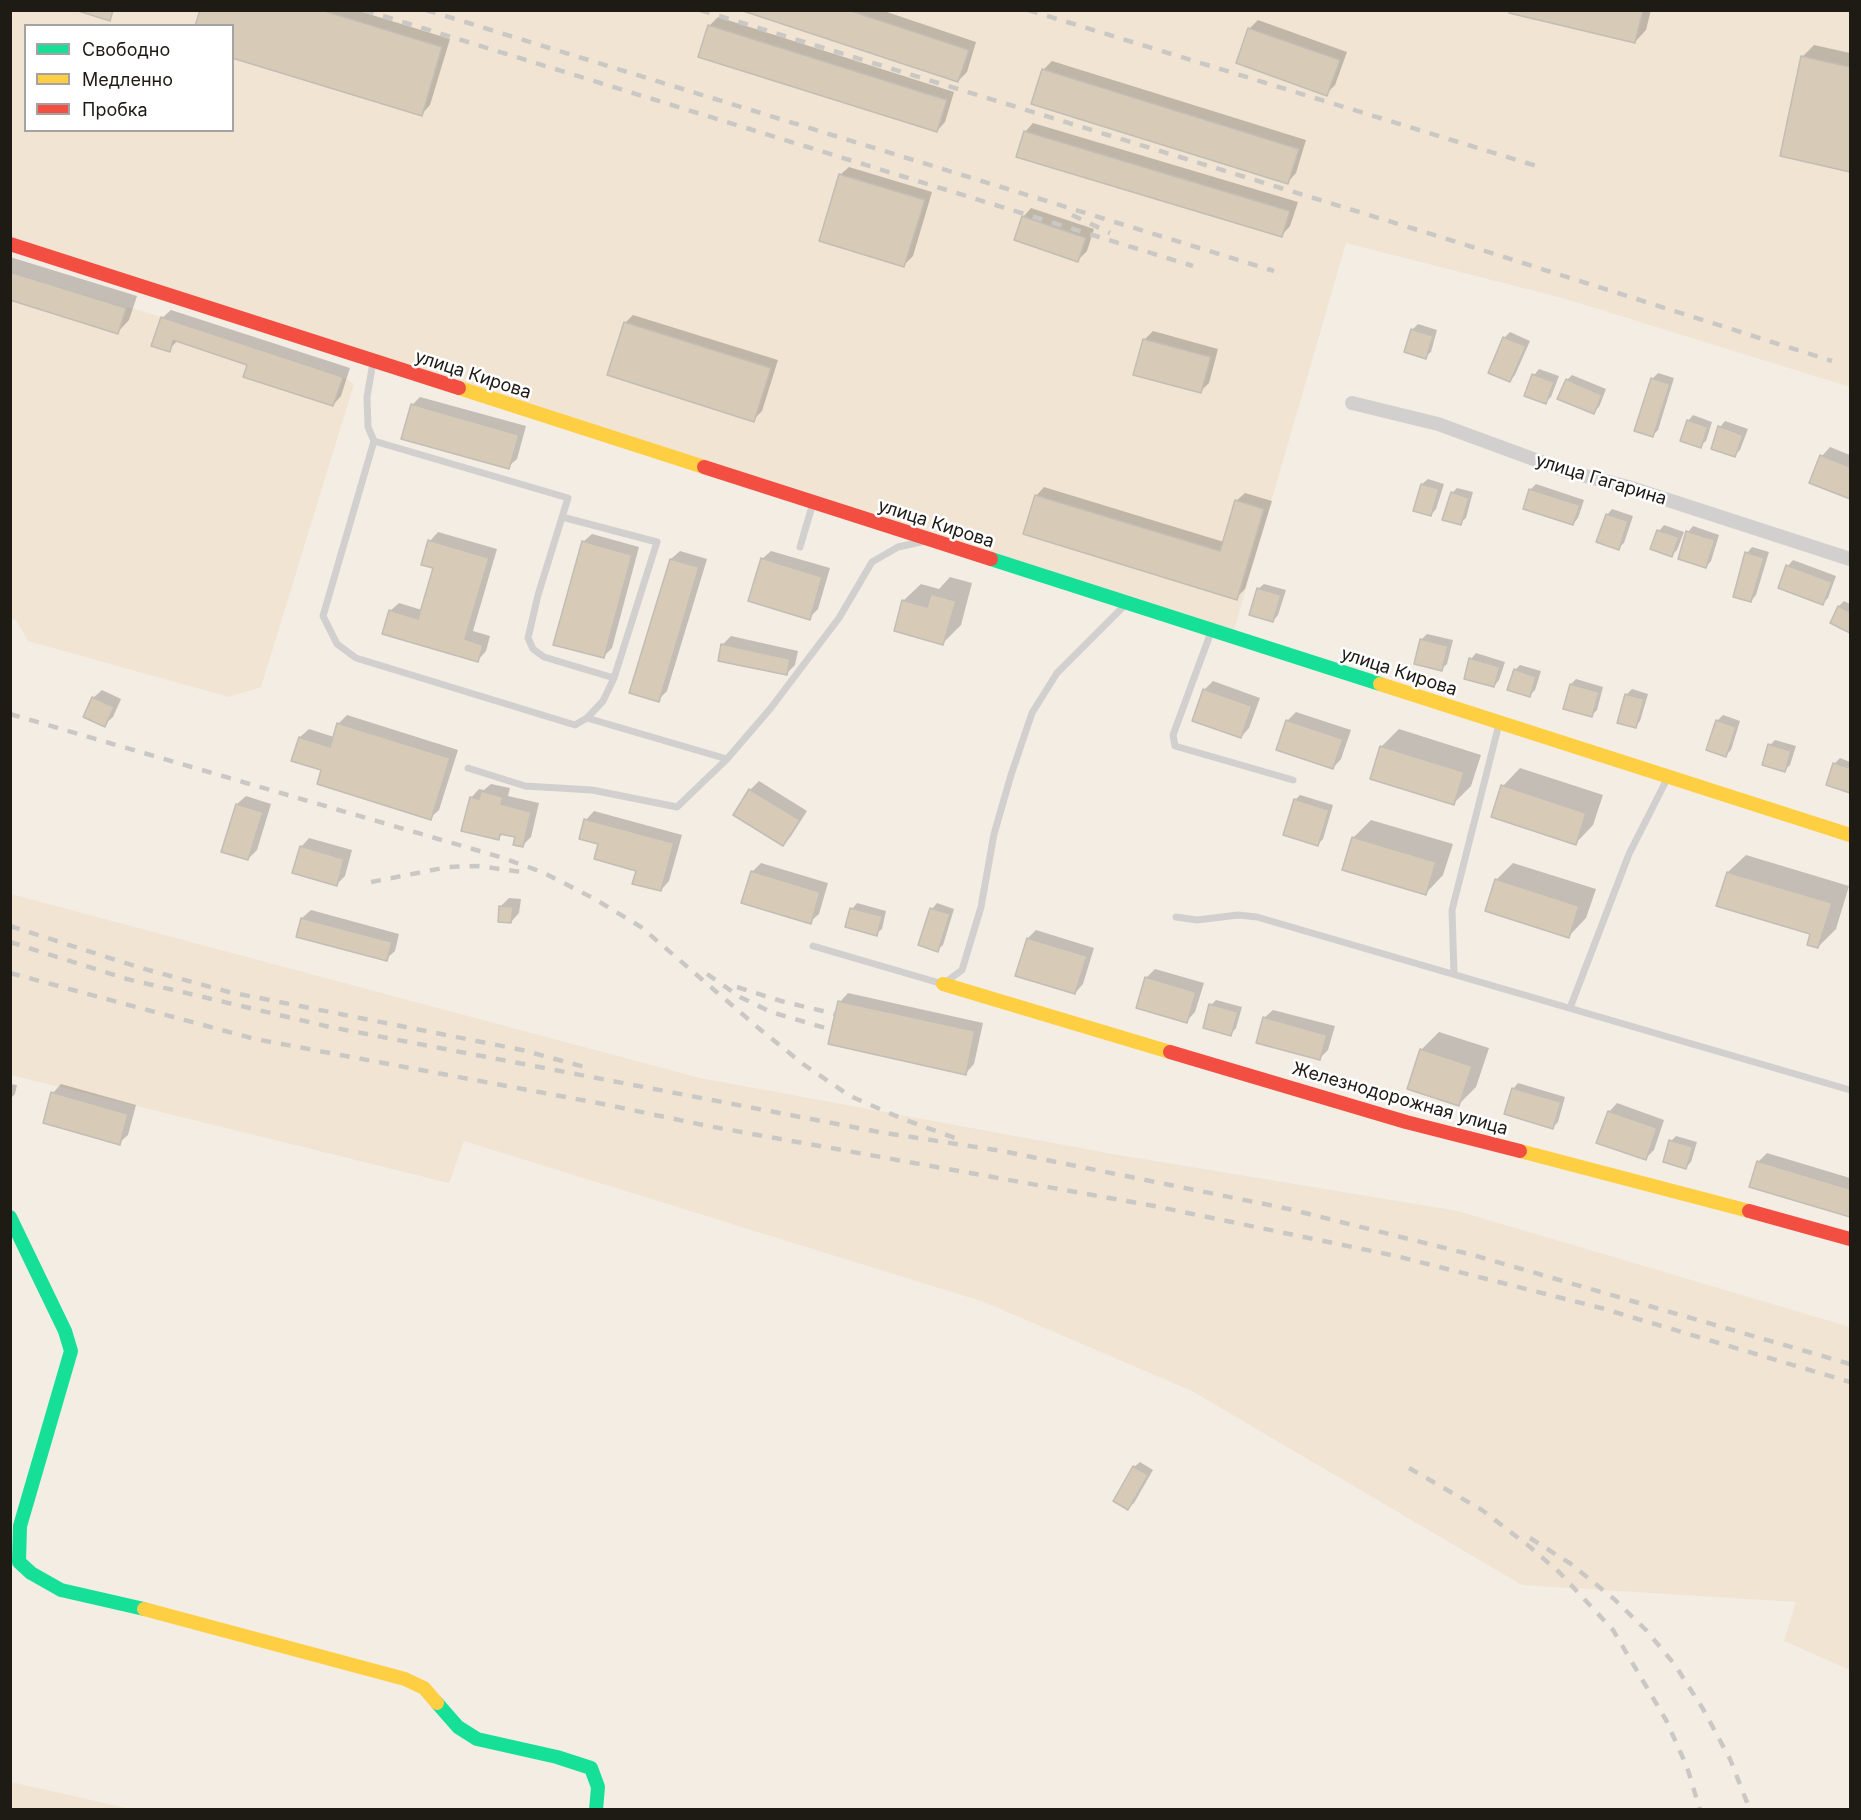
<!DOCTYPE html>
<meta charset="utf-8">
<style>
body{margin:0}
#map{position:relative;width:1861px;height:1820px;overflow:hidden;background:#f4ede4;font-family:Inter,sans-serif}
canvas{display:block}
.frame{position:absolute;inset:0;border:12px solid #1e1a14;pointer-events:none}
.legend{position:absolute;left:24px;top:24px;width:210px;height:108px;box-sizing:border-box;background:#fff;border:2px solid #a5a3a1;margin:0;padding:8px 10px;list-style:none;font-size:18px;color:#1e1a14}
.legend li{display:flex;align-items:center;gap:12px;height:30px}
.legend b{width:30px;border:2px solid #a5a3a1}
</style>
<div id="map">
<canvas width="1861" height="1820"></canvas>
<div class="frame"></div>
<ul class="legend">
<li><b style="height:8px;background:#16e098"></b>Свободно</li>
<li><b style="height:8px;background:#ffcf43"></b>Медленно</li>
<li><b style="height:8px;background:#f24e42"></b>Пробка</li>
</ul>
</div>
<script>
const g = document.querySelector('canvas').getContext('2d');
g.lineJoin = 'round';
function fillPath(path, color) { g.fillStyle = color; g.fill(path, 'evenodd'); }
const shape = rows => new Path2D(rows.map(r => 'M' + r).join(''));
function stroke(path, color, width, dash) { g.strokeStyle = color; g.lineWidth = width; g.lineCap = dash ? 'butt' : 'round'; g.setLineDash(dash || []); g.stroke(path); }
function label(font, color, halo, rows, align = 'center') {
  g.font = font + ' Inter,sans-serif'; g.lineWidth = 5; g.setLineDash([]); g.textBaseline = 'middle'; g.strokeStyle = halo; g.fillStyle = color; for (const [text, x, y, turn = 0] of rows) {
    g.save(); g.translate(x, y); g.rotate((+turn || 0) * Math.PI / 180); g.textAlign = isNaN(turn) ? turn : align; if (halo) g.strokeText(text, 0, 0); g.fillText(text, 0, 0); g.restore();
  }
}
fillPath(shape([
 [11,11,1850,11,1850,387,1566,299,1346,243,1232,637,11,244],
 [26,26,232,26,232,130,26,130],
 [10,272,161,317,343,377,354,384,261,687,229,697,28,641,16,620,11,618],
 [11,894,700,1078,1113,1154,1458,1211,1850,1327,1850,1670,1784,1641,1796,1602,1522,1585,1192,1391,984,1302,464,1141,449,1183,11,1075],
 [11,1782,131,1809,11,1809]
]), '#f1e4d3');
fillPath(shape([
 [201,10,356,10,450,39,430,105,422,114],
 [744,10,881,10,976,42,967,72,958,81],
 [1512,10,1651,10,1646,30,1635,42],
 [718,17,954,92,945,122,937,131,709,26],
 [1258,20,1347,52,1335,85,1326,94,1238,62,1250,28],
 [1814,45,1850,53,1850,170,1781,155,1802,57],
 [1052,61,1306,140,1296,173,1288,182,1043,70],
 [1033,123,1298,202,1290,226,1282,235,1025,132],
 [849,167,932,192,913,256,904,265,840,175],
 [1031,208,1094,229,1087,251,1078,260,1023,217],
 [10,257,137,296,129,320,118,332,10,298],
 [171,310,350,368,341,396,333,405,249,364,178,340,169,350,162,318],
 [633,315,778,360,762,411,753,420,625,323],
 [1418,324,1437,330,1431,352,1425,357,1412,330],
 [1153,331,1218,349,1209,383,1201,391,1144,340],
 [1510,332,1530,341,1515,375,1510,381,1490,372,1505,337],
 [1539,369,1559,376,1551,397,1545,402,1534,375],
 [1658,373,1674,378,1658,430,1653,435,1636,430,1653,378],
 [1572,375,1606,389,1599,407,1593,412,1567,380],
 [420,397,526,426,517,459,508,467,412,405],
 [1693,415,1712,422,1706,441,1700,446,1688,421],
 [1725,421,1748,429,1740,450,1735,455,1720,427],
 [1830,447,1850,455,1850,498,1811,482,1822,456],
 [1428,479,1444,484,1436,509,1431,515,1422,484],
 [1536,484,1584,500,1578,518,1573,524,1531,489],
 [1044,487,1224,542,1236,501,1245,493,1272,501,1245,589,1236,598,1036,496],
 [1457,488,1473,492,1466,518,1460,523,1452,493],
 [1612,509,1633,516,1624,543,1618,548,1607,515],
 [1664,525,1684,532,1677,550,1672,555,1652,548,1659,531],
 [1693,526,1719,535,1711,561,1706,567,1688,532],
 [438,532,497,549,473,631,490,636,486,651,478,660,390,611,399,603,422,610,435,567,430,541],
 [592,534,639,547,612,648,603,657,583,542],
 [1752,547,1769,552,1756,595,1751,601,1747,553],
 [680,551,707,559,667,691,658,700,671,559],
 [771,551,830,568,818,609,809,618,762,559],
 [1793,560,1836,576,1828,598,1822,604,1780,587,1788,566],
 [950,577,972,583,961,625,943,643,903,601,921,584,939,589],
 [1264,584,1286,590,1278,615,1273,621,1258,589],
 [1844,601,1850,604,1850,631,1832,622,1839,606],
 [1427,634,1453,640,1447,664,1441,669,1416,663,1422,639],
 [731,636,798,651,795,665,786,674,722,645],
 [1476,653,1505,662,1499,680,1494,686,1471,659],
 [1520,665,1541,671,1535,690,1529,696,1515,670],
 [1576,679,1603,687,1597,710,1592,715,1571,684],
 [1213,681,1260,698,1249,728,1241,737,1204,690],
 [1632,689,1648,694,1640,721,1635,727,1627,694],
 [102,690,121,699,113,717,104,725,93,698],
 [1296,712,1351,730,1341,759,1333,768,1287,721],
 [347,715,458,750,439,810,430,818,323,769,300,737,309,729,334,737,338,724],
 [1723,715,1740,721,1731,750,1726,755,1717,721],
 [1399,729,1481,755,1471,786,1454,803,1381,747],
 [1775,740,1796,746,1790,765,1784,771,1770,745],
 [1840,758,1850,762,1850,791,1828,784,1834,764],
 [1520,768,1603,795,1593,825,1576,843,1503,786],
 [759,781,807,811,791,836,783,845,735,815,750,790],
 [491,784,510,788,508,796,539,803,531,837,522,846,517,836,504,833,498,838,471,798,479,789,484,790],
 [1300,795,1333,805,1323,839,1318,844,1295,800],
 [246,796,271,804,257,850,248,859,237,804],
 [594,811,682,835,669,881,661,890,637,870,600,843,586,820],
 [1371,820,1453,844,1443,875,1426,893,1354,837],
 [309,838,352,850,345,876,336,885,301,847],
 [1746,855,1849,886,1836,929,1818,947,1812,933,1728,872],
 [761,863,828,883,819,914,810,922,752,872],
 [1513,863,1596,889,1586,918,1569,936,1496,880],
 [509,898,521,899,519,913,511,922,501,906],
 [857,903,886,911,882,929,876,934,852,909],
 [937,903,954,909,943,945,937,950,932,909],
 [311,910,399,934,395,951,386,959,302,918],
 [1036,930,1094,948,1083,984,1075,993,1028,938],
 [1155,969,1204,983,1195,1012,1187,1021,1146,978],
 [848,993,983,1023,974,1064,966,1073,840,1002],
 [1216,1000,1242,1007,1236,1028,1231,1034,1211,1005],
 [1273,1010,1335,1026,1328,1050,1320,1058,1264,1018],
 [1439,1032,1489,1048,1476,1087,1459,1104,1421,1050],
 [1518,1083,1565,1097,1558,1122,1553,1127,1513,1089],
 [10,1084,17,1085,15,1094,10,1099],
 [61,1084,136,1105,128,1135,119,1143,53,1093],
 [1617,1103,1664,1120,1654,1150,1645,1159,1609,1112],
 [1676,1136,1697,1142,1691,1162,1686,1167,1671,1141],
 [1767,1153,1850,1178,1850,1216,1751,1186,1758,1162],
 [1140,1462,1153,1470,1134,1503,1128,1508,1134,1467]
]), '#0003');
const building = shape([
 [75,10,113,10,110,21,75,10],
 [200,10,321,10,442,47,422,116,232,58,232,26,195,26,200,10],
 [740,10,848,10,969,50,958,82,740,10],
 [1510,10,1643,10,1635,43,1509,13,1510,10],
 [708,25,947,100,937,132,698,57,708,25],
 [1248,28,1340,60,1327,96,1236,63,1248,28],
 [1801,56,1850,67,1850,172,1780,156,1801,56],
 [1042,69,1299,149,1288,184,1031,104,1042,69],
 [1024,131,1290,211,1282,237,1016,157,1024,131],
 [839,174,925,200,904,267,819,241,839,174],
 [1022,216,1086,238,1078,262,1014,240,1022,216],
 [10,272,126,308,118,334,10,300,10,272],
 [161,317,343,377,333,406,243,377,247,365,173,340,170,352,151,346,161,317],
 [624,322,771,368,754,422,607,375,624,322],
 [1411,329,1433,336,1426,359,1404,352,1411,329],
 [1503,337,1526,346,1510,382,1488,373,1503,337],
 [1143,339,1211,357,1201,393,1133,375,1143,339],
 [1532,374,1554,382,1546,404,1524,396,1532,374],
 [1651,378,1670,384,1653,437,1634,431,1651,378],
 [1566,379,1602,395,1594,414,1557,399,1566,379],
 [411,404,519,435,509,469,401,439,411,404],
 [1687,420,1708,427,1701,448,1680,441,1687,420],
 [1718,426,1743,435,1735,457,1711,449,1718,426],
 [1820,455,1850,467,1850,499,1809,483,1820,455],
 [1421,484,1439,489,1431,516,1413,511,1421,484],
 [1529,489,1580,505,1573,525,1523,509,1529,489],
 [1451,492,1469,498,1461,525,1442,520,1451,492],
 [1035,495,1220,551,1235,500,1264,509,1237,600,1023,534,1035,495],
 [1606,514,1628,521,1619,550,1596,542,1606,514],
 [1657,530,1679,537,1672,557,1650,549,1657,530],
 [1686,531,1715,540,1706,568,1678,559,1686,531],
 [428,540,489,558,465,639,483,645,478,662,382,634,389,610,418,619,433,568,421,565,428,540],
 [582,541,632,555,604,658,553,645,582,541],
 [1745,552,1764,558,1751,602,1733,597,1745,552],
 [761,558,822,577,810,620,748,601,761,558],
 [670,559,699,567,659,702,629,693,670,559],
 [1786,565,1832,582,1823,605,1778,588,1786,565],
 [1257,588,1281,595,1273,622,1249,615,1257,588],
 [931,594,956,601,943,645,894,631,902,600,927,607,931,594],
 [1838,606,1850,612,1850,633,1830,623,1838,606],
 [1420,639,1448,646,1442,671,1414,664,1420,639],
 [721,644,790,659,787,675,718,661,721,644],
 [1469,658,1500,667,1494,687,1464,679,1469,658],
 [1514,669,1536,677,1530,697,1507,690,1514,669],
 [1570,684,1599,692,1592,717,1563,709,1570,684],
 [1203,689,1252,706,1241,738,1192,721,1203,689],
 [1625,694,1644,699,1636,728,1617,723,1625,694],
 [92,697,114,707,105,727,83,717,92,697],
 [1286,720,1343,739,1333,769,1276,750,1286,720],
 [1716,720,1736,727,1726,757,1706,750,1716,720],
 [337,723,450,758,431,820,317,784,321,770,291,761,299,737,330,747,337,723],
 [1768,744,1791,751,1785,772,1762,765,1768,744],
 [1380,746,1464,772,1454,805,1370,779,1380,746],
 [1833,763,1850,768,1850,793,1826,785,1833,763],
 [1501,785,1586,813,1576,845,1491,817,1501,785],
 [749,789,800,820,783,846,733,815,749,789],
 [481,791,503,797,501,804,531,812,523,847,513,845,515,837,500,834,499,840,461,831,470,797,479,799,481,791],
 [1294,799,1329,810,1318,846,1283,835,1294,799],
 [236,804,263,812,248,860,221,852,236,804],
 [584,819,674,843,661,891,632,884,636,871,594,859,598,844,579,839,584,819],
 [1352,837,1436,862,1426,895,1342,870,1352,837],
 [300,846,344,859,337,886,292,873,300,846],
 [751,871,820,892,811,924,741,903,751,871],
 [1727,872,1832,903,1818,948,1807,945,1810,934,1716,906,1727,872],
 [1495,879,1579,906,1569,938,1485,911,1495,879],
 [499,906,513,907,511,923,498,922,499,906],
 [850,908,882,916,877,936,845,927,850,908],
 [930,908,950,914,938,952,918,945,930,908],
 [301,918,392,942,387,961,296,937,301,918],
 [1027,938,1087,956,1075,994,1015,976,1027,938],
 [1145,977,1196,992,1187,1023,1136,1008,1145,977],
 [838,1001,975,1031,966,1075,828,1044,838,1001],
 [1209,1004,1238,1012,1231,1036,1203,1028,1209,1004],
 [1263,1017,1327,1035,1320,1060,1256,1043,1263,1017],
 [1420,1049,1472,1066,1459,1106,1407,1089,1420,1049],
 [1512,1088,1561,1102,1553,1129,1504,1114,1512,1088],
 [51,1092,128,1114,120,1145,43,1123,51,1092],
 [1608,1111,1657,1128,1646,1160,1596,1143,1608,1111],
 [1669,1140,1693,1147,1686,1169,1663,1162,1669,1140],
 [1757,1161,1850,1189,1850,1217,1749,1187,1757,1161],
 [1133,1466,1148,1475,1128,1510,1113,1501,1133,1466]
]);
fillPath(building, '#d7cab7');
stroke(building, '#c2bdb5', 1.5);
stroke(shape([
 [372,368,367,397,368,427,374,441,568,498,538,595,528,638,533,649,544,657,614,678,603,701,587,718,727,759],
 [374,441,323,616,337,644,356,658,575,725,587,718],
 [562,517,657,542,614,678],
 [800,547,813,503],
 [1211,632,1173,735,1175,746,1293,780],
 [468,768,525,786,592,790,677,807,727,759,770,709,839,618,872,562,898,547,921,542],
 [1176,917,1197,920,1238,915,1257,917,1850,1090],
 [813,946,943,984,962,970,981,907,994,834,1011,775,1032,713,1057,673,1125,605],
 [1454,974,1452,910,1499,724],
 [1570,1008,1629,854,1667,779]
]), '#d2d0cf', 7);
stroke(shape([
 [1352,403,1438,424,1566,471,1628,487,1850,559]
]), '#d2d0cf', 14);
stroke(shape([
 [991,559,1380,684],
 [10,1217,65,1331,71,1351,20,1526,19,1562,31,1573,61,1590,144,1609],
 [437,1703,458,1727,477,1739,557,1757,591,1768,598,1787,596,1810]
]), '#16e098', 14);
stroke(shape([
 [459,388,704,467],
 [1380,684,1850,835],
 [943,984,1170,1052],
 [1520,1151,1749,1211],
 [144,1609,405,1679,424,1688,437,1703]
]), '#ffcf43', 14);
stroke(shape([
 [10,244,459,388],
 [704,467,991,559],
 [1170,1052,1406,1122,1520,1151],
 [1749,1211,1850,1239]
]), '#f24e42', 14);
stroke(shape([
 [364,10,1193,266],
 [426,10,1274,271],
 [700,10,1444,238,1832,361],
 [1028,10,1543,168],
 [1072,215,1110,233],
 [10,714,500,857,542,872,593,898,641,927,762,1031,803,1064,850,1096,903,1119,955,1138],
 [371,882,448,867,478,866,522,872],
 [10,926,141,968,229,992,522,1050,592,1069],
 [10,942,127,979,330,1027,879,1132,1002,1151,1289,1209,1473,1255,1850,1364],
 [10,973,255,1039,603,1104,708,1126,1154,1206,1396,1256,1601,1308,1850,1382],
 [707,974,740,997,771,1012,832,1030],
 [737,987,781,1001,835,1014],
 [1409,1468,1482,1510,1530,1547,1559,1572,1613,1630,1666,1720,1687,1767,1700,1810],
 [1530,1538,1571,1564,1614,1599,1646,1630,1675,1665,1703,1709,1730,1759,1750,1810]
]), '#cac8c5', 4.5, [10, 10]);
label('18px', '#1e1a14', '#fff', [
 ["улица Кирова",473,375,18],
 ["улица Гагарина",1601,480,17],
 ["улица Кирова",936,524,18],
 ["улица Кирова",1399,672,18],
 ["Железнодорожная улица",1400,1099,16]
]);
</script>
